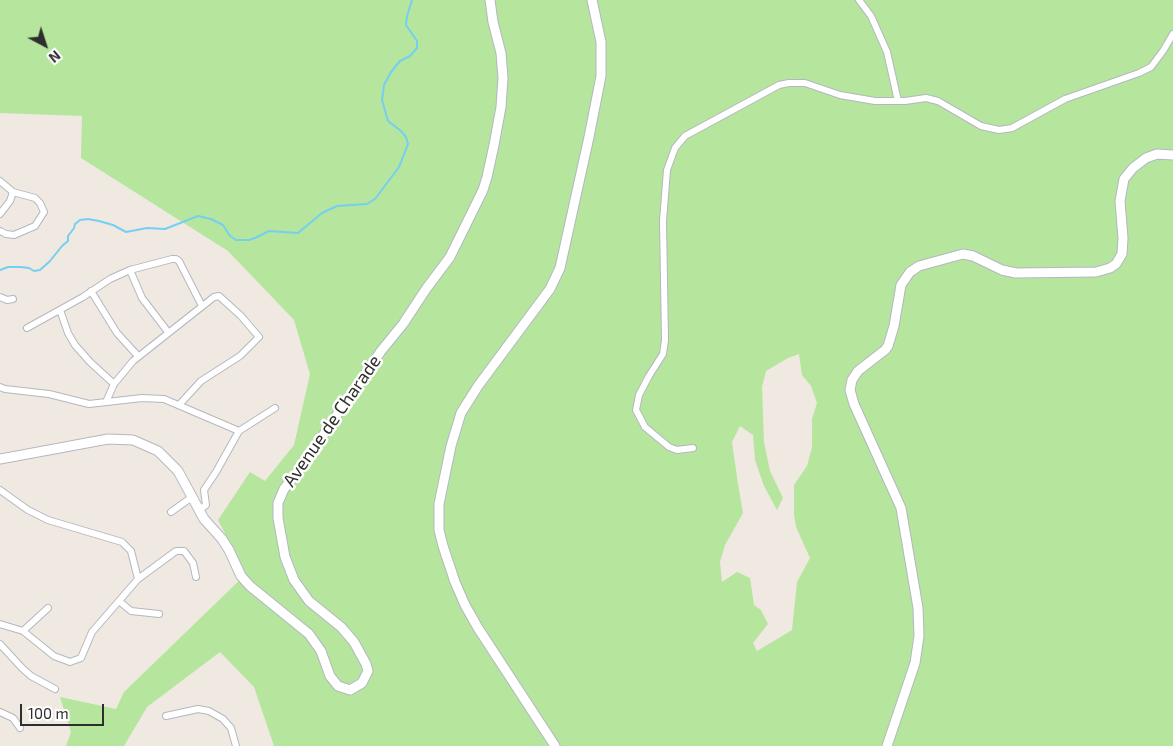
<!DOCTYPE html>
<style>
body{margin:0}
#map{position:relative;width:1173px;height:746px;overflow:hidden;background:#efe9e1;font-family:"Exo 2",sans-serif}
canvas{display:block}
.north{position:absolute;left:20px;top:20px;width:50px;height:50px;-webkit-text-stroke:4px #fff;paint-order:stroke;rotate:140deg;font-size:14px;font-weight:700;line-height:20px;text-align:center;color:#2e2e2e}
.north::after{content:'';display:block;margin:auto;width:18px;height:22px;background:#2e2e2e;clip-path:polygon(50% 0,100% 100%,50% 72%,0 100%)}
.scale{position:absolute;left:20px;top:704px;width:84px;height:22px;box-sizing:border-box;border:2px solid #2e2e2e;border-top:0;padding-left:6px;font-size:15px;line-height:18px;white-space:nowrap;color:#2e2e2e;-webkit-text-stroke:4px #fff;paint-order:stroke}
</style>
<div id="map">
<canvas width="1173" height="746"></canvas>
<div class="north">N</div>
<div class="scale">100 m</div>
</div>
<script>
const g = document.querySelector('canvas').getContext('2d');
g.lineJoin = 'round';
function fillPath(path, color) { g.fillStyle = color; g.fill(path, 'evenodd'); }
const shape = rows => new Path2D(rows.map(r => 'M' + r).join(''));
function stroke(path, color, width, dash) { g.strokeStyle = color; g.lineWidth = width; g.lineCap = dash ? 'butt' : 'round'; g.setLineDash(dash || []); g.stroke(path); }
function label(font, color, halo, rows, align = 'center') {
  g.font = font + ' "Exo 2",sans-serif'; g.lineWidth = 5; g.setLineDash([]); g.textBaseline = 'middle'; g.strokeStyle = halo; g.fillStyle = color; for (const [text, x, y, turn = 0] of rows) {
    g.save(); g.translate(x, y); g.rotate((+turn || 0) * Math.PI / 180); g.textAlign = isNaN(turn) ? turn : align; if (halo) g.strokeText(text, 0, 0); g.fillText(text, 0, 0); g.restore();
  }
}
fillPath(shape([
 [0,0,1173,0,1173,746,274,746,254,687,220,652,147,707,124,746,66,746,71,732,60,697,116,709,124,692,246,574,218,520,250,472,265,481,294,445,310,374,294,320,228,251,81,158,82,116,0,113],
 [799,354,802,375,811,386,817,403,812,419,812,447,807,466,794,485,794,515,796,527,810,558,797,582,792,630,757,651,753,643,768,624,761,610,754,605,750,578,737,572,722,582,720,562,725,545,743,513,738,484,732,442,740,426,753,435,755,460,764,486,777,510,783,498,770,471,764,442,762,387,766,371,788,358]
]), '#b6e59e');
stroke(shape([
 [0,270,8,267,21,267,29,268,34,271,40,270,50,261,62,246,68,241,68,236,74,228,75,224,80,220,88,219,99,221,113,225,126,232,147,228,165,229,198,216,211,219,223,225,230,236,236,240,249,240,255,238,269,231,298,233,322,213,337,206,367,204,375,199,399,167,408,144,406,137,401,131,388,121,382,100,384,85,391,72,400,61,410,56,417,48,417,41,406,25,407,16,412,0]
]), '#75cff0', 2);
const street = shape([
 [859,0,871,16,887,52,898,101],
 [0,181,13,192,10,201,0,214],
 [0,231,6,234,14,235,35,226,44,212,40,203,35,198,13,192],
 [130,270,142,298,168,332],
 [91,291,117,333,138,356],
 [0,297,7,300,13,299],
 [60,310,68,333,75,345,90,362,114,384],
 [27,328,83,297,110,279,130,270,172,259,176,259,179,261,202,306],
 [0,387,5,389,49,394,89,404,142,398,164,399,239,431],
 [106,402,114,384,133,361,214,297,219,296,241,316,259,337,240,356,201,381,179,405],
 [693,448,677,450,669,447,645,427,636,410,639,395,649,376,663,354,665,340,663,221,667,170,675,148,685,136,779,85,789,83,805,83,840,95,875,101,905,101,926,98,938,101,981,126,999,130,1012,128,1065,99,1139,73,1151,67,1163,51,1173,34],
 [0,490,28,510,48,520,122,542,131,551,138,579],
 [199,510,206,505,204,490,216,472,239,431,275,408],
 [171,512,192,497],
 [119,601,131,611,159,614],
 [0,624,23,631,54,656,70,662,81,658,92,632,138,579,176,551,184,551,193,563,196,577],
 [23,631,48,608],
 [0,644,22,668,31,676,55,689],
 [0,712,13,718,20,728],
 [166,716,198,709,209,711,223,719,231,728,236,746]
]);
const secondary = shape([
 [0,459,108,439,133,440,158,451,178,471,204,519,222,539,229,550,241,576,250,586,309,634,321,651,330,676,338,686,350,690,362,683,368,671,366,664,354,642,341,627,309,601,294,580,285,557,278,518,278,503,284,489,304,463,381,351,403,324,426,289,450,257,483,190,487,177,494,145,501,107,503,78,501,53,493,22,490,0],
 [555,746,478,628,465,605,455,582,443,546,439,530,439,504,451,446,461,413,478,386,550,289,560,268,589,137,601,76,601,42,592,0],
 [887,746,915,663,919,636,918,608,901,508,854,404,850,390,852,380,858,371,885,350,888,346,894,326,901,285,910,272,919,266,963,254,973,256,1002,270,1016,273,1096,272,1110,268,1116,264,1122,254,1123,238,1120,201,1124,179,1133,168,1146,158,1157,154,1173,155]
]);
stroke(street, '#b4b7c1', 8);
stroke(secondary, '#b4b7c1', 11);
stroke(street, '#fff', 6);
stroke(secondary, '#fff', 9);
label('18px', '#2e2e2e', '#fff', [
 ["Avenue de Charade",332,421,-55]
]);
</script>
